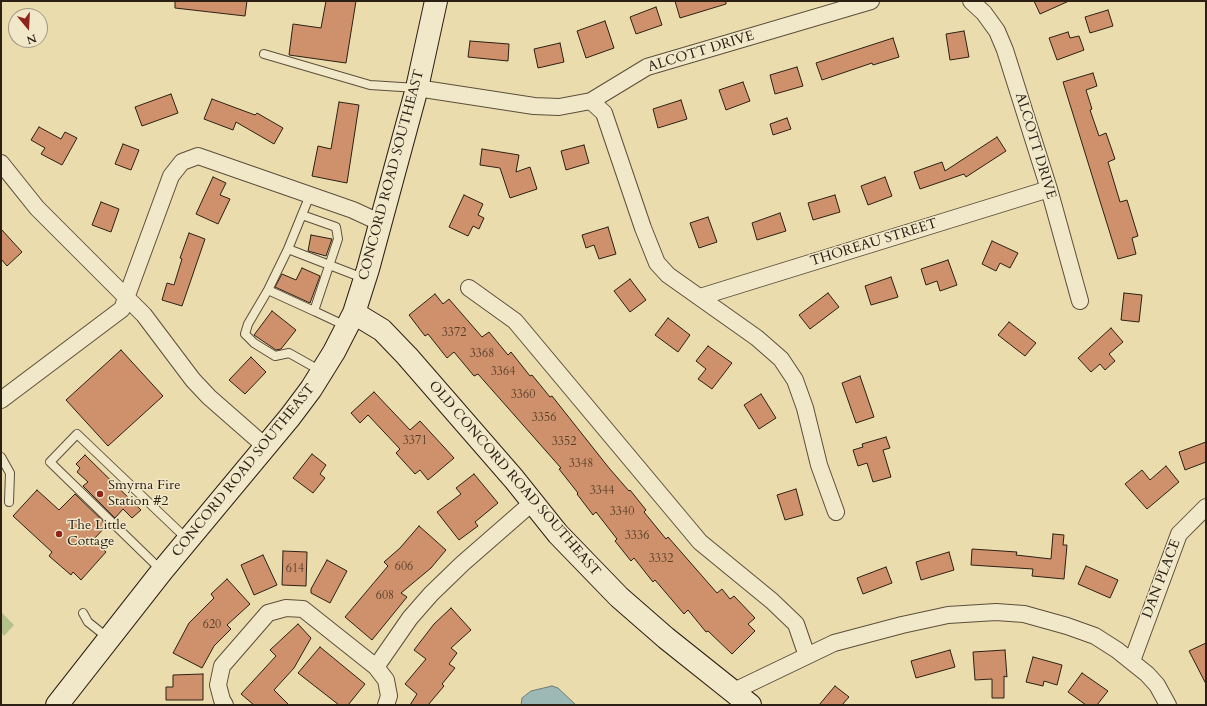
<!DOCTYPE html>
<style>
body{margin:0}
#map{position:relative;width:1207px;height:706px;overflow:hidden;background:#eadcad;font-family:Cardo,serif}
canvas{display:block}
.frame{position:absolute;inset:0;border:2px solid #2c2015;pointer-events:none}
.north{position:absolute;left:8px;top:8px;width:40px;height:40px;box-sizing:border-box;background:#f1e8ca;border:1px solid #a29882;border-radius:50%;rotate:162deg;font-size:11px;font-weight:700;line-height:16px;text-align:center;color:#2c2015}
.north::after{content:'';display:block;margin:auto;width:14px;height:18px;background:#8f2418;clip-path:polygon(50% 0,100% 100%,50% 72%,0 100%)}
</style>
<div id="map">
<canvas width="1207" height="706"></canvas>
<div class="frame"></div>
<div class="north">N</div>
</div>
<script>
const g = document.querySelector('canvas').getContext('2d');
g.lineJoin = 'round';
function fillPath(path, color) { g.fillStyle = color; g.fill(path, 'evenodd'); }
const shape = rows => new Path2D(rows.map(r => 'M' + r).join(''));
function stroke(path, color, width, dash) { g.strokeStyle = color; g.lineWidth = width; g.lineCap = dash ? 'butt' : 'round'; g.setLineDash(dash || []); g.stroke(path); }
function label(font, color, halo, rows, align = 'center') {
  g.font = font + ' Cardo,serif'; g.lineWidth = 3; g.setLineDash([]); g.textBaseline = 'middle'; g.strokeStyle = halo; g.fillStyle = color; for (const [text, x, y, turn = 0] of rows) {
    g.save(); g.translate(x, y); g.rotate((+turn || 0) * Math.PI / 180); g.textAlign = isNaN(turn) ? turn : align; if (halo) g.strokeText(text, 0, 0); g.fillText(text, 0, 0); g.restore();
  }
}
fillPath(shape([
 [1,612,14,625,4,636,1,632]
]), '#b5c18b');
const water = shape([
 [552,686,558,688,576,705,521,705,522,698,531,691,552,686]
]);
fillPath(water, '#9db9b5');
stroke(water, '#707c75', 1);
const building = shape([
 [175,1,247,1,245,16,175,8,175,1],
 [326,1,356,1,346,63,289,55,293,24,321,28,326,1],
 [675,1,726,1,726,4,680,18,675,1],
 [1034,1,1069,1,1040,14,1034,1],
 [656,7,662,25,636,34,630,17,656,7],
 [1108,10,1113,26,1090,33,1085,17,1108,10],
 [605,21,614,48,586,58,577,31,605,21],
 [964,31,969,57,950,60,946,34,964,31],
 [1068,32,1070,38,1079,36,1084,50,1057,60,1049,38,1068,32],
 [893,38,899,57,873,65,872,63,822,80,816,63,893,38],
 [470,41,509,44,508,61,468,57,470,41],
 [560,43,564,62,538,68,534,49,560,43],
 [797,67,803,86,775,94,770,75,797,67],
 [1093,73,1097,86,1086,90,1092,109,1090,110,1099,136,1106,133,1115,159,1108,162,1120,202,1127,200,1138,236,1132,238,1136,254,1118,259,1063,82,1093,73],
 [743,82,750,101,726,110,719,90,743,82],
 [171,94,178,113,142,126,135,107,171,94],
 [212,99,255,115,257,113,283,128,274,144,236,122,233,130,204,119,212,99],
 [681,100,687,119,658,128,653,109,681,100],
 [339,102,359,105,347,183,312,176,318,146,331,149,339,102],
 [787,118,791,129,773,135,770,124,787,118],
 [39,127,61,139,65,132,77,138,62,165,41,154,45,148,31,140,39,127],
 [997,137,1006,151,966,177,964,174,920,189,914,172,942,162,945,171,997,137],
 [123,144,139,150,131,170,115,164,123,144],
 [584,145,589,163,566,170,561,151,584,145],
 [482,149,519,155,516,172,530,167,537,189,510,198,500,168,480,165,482,149],
 [213,177,226,183,220,195,230,199,218,224,196,214,213,177],
 [885,177,892,196,868,205,861,186,885,177],
 [464,195,483,204,478,215,484,218,479,229,473,226,468,236,449,227,464,195],
 [835,195,840,212,813,220,808,203,835,195],
 [101,202,119,209,111,232,92,225,101,202],
 [780,213,786,231,757,240,752,223,780,213],
 [708,217,717,242,699,248,690,223,708,217],
 [608,227,616,254,599,259,594,245,586,248,582,235,608,227],
 [1,229,22,252,7,266,1,259,1,229],
 [189,233,205,239,182,306,162,300,167,283,174,285,182,259,180,258,189,233],
 [311,235,332,239,326,256,308,251,311,235],
 [992,241,1018,253,1010,268,1000,263,996,271,982,264,992,241],
 [948,260,957,285,940,291,937,281,926,285,921,269,948,260],
 [302,268,320,276,310,303,275,287,282,274,296,280,302,268],
 [891,277,898,297,871,305,865,286,891,277],
 [630,279,646,300,630,312,614,291,630,279],
 [828,293,839,307,810,329,799,315,828,293],
 [1124,293,1142,295,1139,322,1121,320,1124,293],
 [435,294,443,304,449,299,482,337,489,332,508,355,511,352,530,376,532,375,550,397,552,396,609,468,629,491,630,490,646,510,644,512,666,539,668,537,717,593,722,589,730,599,734,596,755,618,748,624,755,631,732,654,708,631,706,632,688,610,684,614,655,580,653,582,634,558,631,561,615,541,617,539,596,512,593,515,577,494,578,493,559,469,561,468,478,374,474,376,454,352,447,358,428,334,425,336,409,315,435,294],
 [272,311,296,330,281,349,276,350,254,335,272,311],
 [668,318,690,335,678,352,655,335,668,318],
 [1009,322,1036,343,1025,356,998,335,1009,322],
 [1111,328,1123,342,1109,354,1115,361,1105,370,1100,364,1091,372,1078,358,1111,328],
 [708,346,732,363,712,389,698,379,706,369,696,361,708,346],
 [121,350,163,396,108,446,66,400,121,350],
 [251,357,266,372,245,394,229,380,251,357],
 [860,376,874,417,856,423,842,383,860,376],
 [374,392,410,430,420,421,454,458,428,480,420,470,415,474,396,453,400,449,368,415,360,423,351,413,374,392],
 [761,394,776,418,759,429,744,405,761,394],
 [886,437,890,448,883,450,891,477,873,482,867,463,858,466,853,450,863,447,862,444,886,437],
 [1206,442,1206,462,1185,470,1179,452,1206,442],
 [312,454,326,465,320,474,325,478,313,493,293,478,312,454],
 [85,455,141,510,132,518,123,509,115,518,83,486,88,482,77,472,80,468,76,464,85,455],
 [1166,466,1179,482,1147,509,1125,484,1142,470,1150,480,1166,466],
 [474,474,498,503,475,522,478,526,459,540,437,512,461,494,456,488,474,474],
 [796,489,803,515,785,520,777,495,796,489],
 [37,490,59,510,75,494,107,525,93,540,106,552,81,580,73,572,71,575,49,556,52,552,13,516,37,490],
 [419,526,446,550,431,568,401,593,407,597,372,640,345,617,388,566,384,562,400,548,419,526],
 [1053,534,1064,535,1063,545,1067,545,1064,579,1032,576,1033,569,971,565,972,549,1017,552,1016,555,1051,559,1053,534],
 [283,551,307,552,306,586,282,585,283,551],
 [949,552,954,570,921,580,916,562,949,552],
 [263,555,277,585,254,595,241,565,263,555],
 [327,560,347,571,330,603,311,593,311,589,327,560],
 [1086,566,1118,580,1110,598,1078,584,1086,566],
 [886,567,892,583,863,594,857,578,886,567],
 [227,579,250,604,227,625,231,629,214,646,202,668,173,653,189,623,214,598,211,594,227,579],
 [451,608,471,630,451,648,457,653,449,664,455,668,442,684,444,686,428,705,410,705,417,694,405,684,426,659,414,650,434,624,451,608],
 [298,624,311,638,294,668,274,690,289,705,254,705,241,694,276,656,270,650,298,624],
 [1206,643,1206,684,1189,651,1206,643],
 [320,647,365,684,348,705,339,705,298,673,320,647],
 [950,650,955,667,916,678,911,661,950,650],
 [1005,650,1007,677,1004,676,1004,698,992,698,992,679,975,680,973,652,1005,650],
 [1033,657,1062,665,1057,685,1044,681,1043,686,1026,682,1033,657],
 [1082,673,1108,691,1097,705,1086,705,1068,692,1082,673],
 [203,674,203,700,166,700,166,687,173,687,173,675,203,674],
 [835,686,849,697,842,705,819,705,835,686]
]);
fillPath(building, '#ce916b');
stroke(building, '#2c2015', 1);
const lane = shape([
 [264,54,370,85,417,88],
 [310,195,288,249,268,290,248,324,245,334,254,343,275,356,289,353,321,371],
 [302,215,336,227,338,239,314,311,346,326],
 [288,249,363,278],
 [268,290,314,311],
 [1,457,10,473,9,502],
 [161,570,50,462,77,434,188,540],
 [83,613,88,622,108,638]
]);
const street = shape([
 [971,1,984,13,997,31,1005,50,1049,189,1080,301],
 [417,88,534,106,559,107,591,101,647,67,871,1],
 [591,101,604,113,643,228,657,263,668,275,757,338,781,359,795,380,805,408,819,465,836,512],
 [1,163,37,208,144,315,193,380,209,397,266,447],
 [469,288,515,321,700,542,772,601,796,624,807,656],
 [700,297,1049,189],
 [1,400,122,309,171,176,182,162,198,156,353,210,381,223],
 [1132,661,1179,534,1206,507],
 [376,667,410,618,431,594,462,564,533,502],
 [734,691,834,643,902,625,948,615,996,612,1024,614,1067,626,1095,636,1117,650,1147,674,1157,685,1168,705],
 [225,705,222,700,218,685,222,666,268,613,286,608,303,609,376,667,386,680,389,696,386,705]
]);
const secondary = shape([
 [354,313,382,330,407,356,514,479,558,534,619,597,666,638,750,705],
 [57,705,162,571,290,417,311,389,334,352,354,313,368,269,417,88,436,1]
]);
stroke(lane, '#5c4f3b', 10);
stroke(street, '#5c4f3b', 18);
stroke(secondary, '#2c2015', 24);
stroke(lane, '#f1e8ca', 8);
stroke(street, '#f1e8ca', 16);
stroke(secondary, '#f1e8ca', 22);
for (const [x, y, r, color] of [
 [100,494,4,"#8f2418"],
 [59,534,4,"#8f2418"]
]) { const dot = new Path2D(); dot.arc(x, y, r, 0, 2 * Math.PI); g.fillStyle = color; g.fill(dot); stroke(dot, '#f1e8ca', 1.5); }
label('12px', '#543c2a', null, [
 ["3372",454,333],
 ["3368",482,354],
 ["3364",503,372],
 ["3360",523,395],
 ["3356",544,418],
 ["3371",415,441],
 ["3352",564,442],
 ["3348",581,464],
 ["3344",602,491],
 ["3340",622,512],
 ["3336",637,536],
 ["3332",661,559],
 ["606",404,567],
 ["614",295,569],
 ["608",385,596],
 ["620",212,625]
]);
label('14px', '#2c2015', '#f1e8ca', [
 ["ALCOTT DRIVE",701,52,-17],
 ["ALCOTT DRIVE",1035,146,73],
 ["CONCORD ROAD SOUTHEAST",392,175,-75],
 ["THOREAU STREET",874,243,-17],
 ["CONCORD ROAD SOUTHEAST",244,471,-51],
 ["OLD CONCORD ROAD SOUTHEAST",514,479,49],
 ["DAN PLACE",1162,579,-69]
]);
label('14px', '#2c2015', '#f1e8ca', [
 ["Smyrna Fire",108,486],
 ["Station #2",108,502],
 ["The Little",67,526],
 ["Cottage",67,542]
], 'left');
</script>
